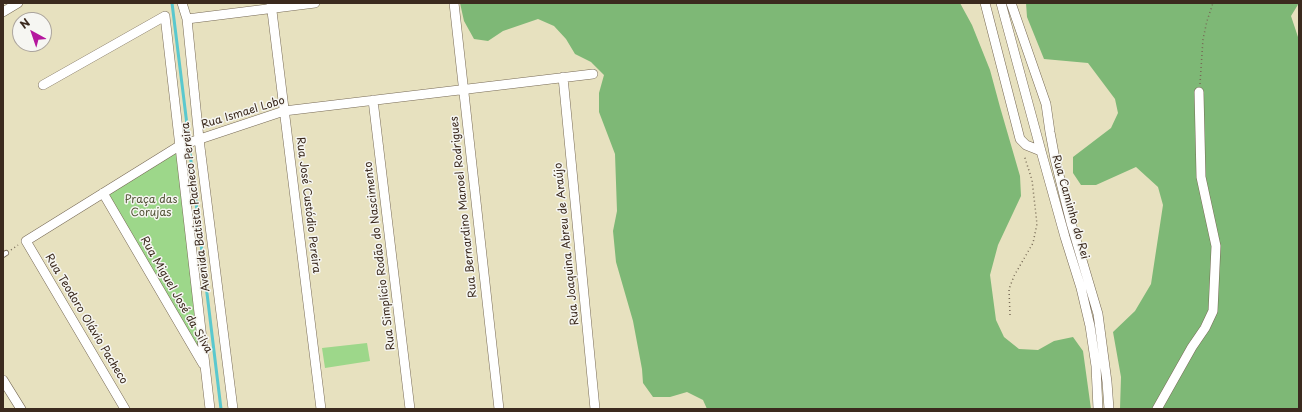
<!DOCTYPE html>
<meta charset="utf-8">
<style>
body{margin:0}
#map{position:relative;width:1302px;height:412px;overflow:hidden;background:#e7e1bf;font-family:"Playpen Sans",sans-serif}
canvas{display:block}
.frame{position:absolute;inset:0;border:4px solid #3b2a1e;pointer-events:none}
.north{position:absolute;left:12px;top:12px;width:40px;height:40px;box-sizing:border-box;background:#f6f6f2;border:1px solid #aba49d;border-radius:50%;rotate:320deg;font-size:11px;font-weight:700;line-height:16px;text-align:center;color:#3b2a1e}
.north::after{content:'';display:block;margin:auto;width:14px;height:18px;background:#b5179e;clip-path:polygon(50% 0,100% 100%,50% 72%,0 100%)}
</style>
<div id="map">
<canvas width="1302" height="412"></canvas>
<div class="frame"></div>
<div class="north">N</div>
</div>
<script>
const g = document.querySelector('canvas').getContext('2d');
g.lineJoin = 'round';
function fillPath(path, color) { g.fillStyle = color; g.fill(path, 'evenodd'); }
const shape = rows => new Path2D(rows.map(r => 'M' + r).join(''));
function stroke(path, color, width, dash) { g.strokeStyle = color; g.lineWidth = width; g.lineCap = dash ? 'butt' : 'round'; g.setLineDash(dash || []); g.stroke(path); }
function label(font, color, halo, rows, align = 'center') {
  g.font = font + ' "Playpen Sans",sans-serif'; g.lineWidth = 3; g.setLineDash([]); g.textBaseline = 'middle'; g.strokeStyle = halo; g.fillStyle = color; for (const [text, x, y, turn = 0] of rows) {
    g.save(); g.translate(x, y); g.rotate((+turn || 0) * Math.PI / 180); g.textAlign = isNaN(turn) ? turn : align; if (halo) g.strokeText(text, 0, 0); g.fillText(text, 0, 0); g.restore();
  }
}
fillPath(shape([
 [178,149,204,366,106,195],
 [367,343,370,361,325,368,322,348]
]), '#9dd78a');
fillPath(shape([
 [460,3,960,3,972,25,990,70,1000,107,1020,176,1021,196,998,245,990,275,996,320,1004,337,1019,349,1038,350,1054,341,1073,337,1083,351,1091,409,707,409,703,400,687,392,670,397,653,397,643,383,642,369,633,321,616,262,613,231,617,211,615,154,599,112,599,93,604,75,591,62,575,54,566,39,554,26,538,19,503,31,488,41,474,39,464,21],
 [1026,3,1299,3,1291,16,1299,40,1299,409,1120,409,1121,377,1113,332,1135,311,1151,284,1163,205,1158,187,1136,167,1096,185,1081,185,1073,173,1073,157,1111,128,1118,113,1115,99,1088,63,1044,59,1027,17]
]), '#7eb876');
stroke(shape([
 [172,3,188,133],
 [190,153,221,409]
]), '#5ac8ce', 3);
const lane = shape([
 [3,255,6,253]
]);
const street = shape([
 [182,3,187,19,199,139,233,409],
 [271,3,321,409],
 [454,3,499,409],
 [985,3,1020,139,1026,145,1041,151,1065,237,1081,288,1090,326,1096,366,1098,409],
 [1001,3,1041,151],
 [1011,3,1046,104,1050,132,1055,159,1071,223,1098,314,1107,382,1109,409],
 [3,12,18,3],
 [187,19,315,3],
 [563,77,595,409],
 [43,85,165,16,210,409],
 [373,100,410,409],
 [103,193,203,364],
 [3,380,21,409],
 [125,409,26,241,179,146,284,111,593,74],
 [1157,409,1192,347,1205,328,1213,311,1216,246,1201,177,1199,92]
]);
stroke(lane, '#776a56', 6);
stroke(street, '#776a56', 10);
stroke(shape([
 [1200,84,1203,39,1207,21,1213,3],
 [11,250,18,245],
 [1010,315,1009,289,1014,276,1033,243,1037,224,1032,180,1024,155]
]), '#776a56', 1.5, [1, 3]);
stroke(lane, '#fff', 4.5);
stroke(street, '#fff', 9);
label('11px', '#3b2a1e', '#f6f6f2', [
 ["Rua Ismael Lobo",243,113,-17],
 ["Rua José Custódio Pereira",308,205,83],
 ["Avenida Batista Pacheco Pereira",196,207,-97],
 ["Rua Bernardino Manoel Rodrigues",464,207,-96],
 ["Rua Caminho do Rei",1070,207,74],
 ["Rua Joaquina Abreu de Araújo",567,244,-96],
 ["Rua Simplício Rodão do Nascimento",380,256,-97],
 ["Rua Miguel José da Silva",176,295,60],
 ["Rua Teodoro Olávio Pacheco",86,319,59]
]);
label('11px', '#545539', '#f6f6f2', [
 ["Praça das",151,200],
 ["Corujas",151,213]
]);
</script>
